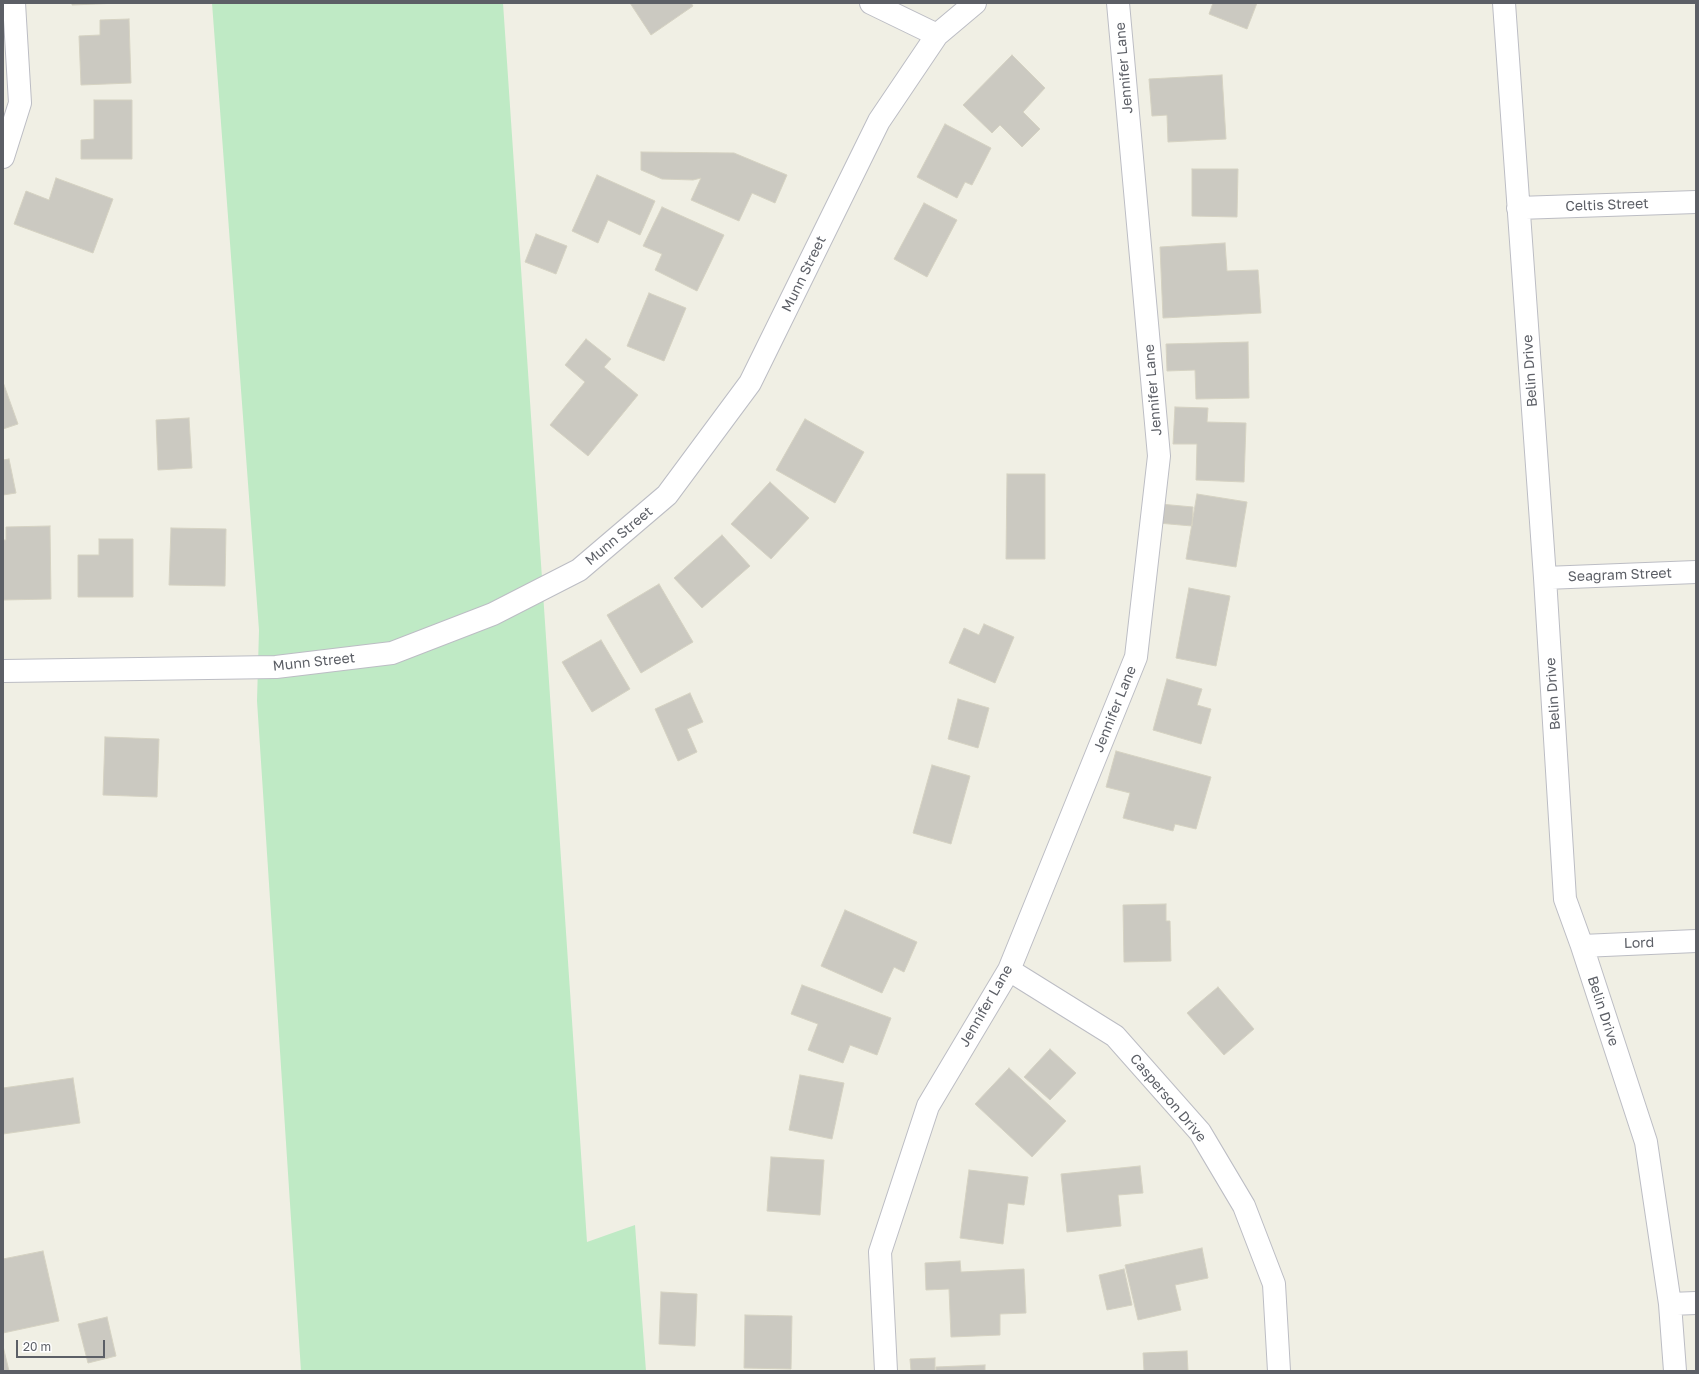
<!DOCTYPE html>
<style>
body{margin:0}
#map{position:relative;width:1699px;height:1374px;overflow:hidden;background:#f0efe4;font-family:"Golos Text",sans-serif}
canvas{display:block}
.frame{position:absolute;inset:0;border:4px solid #5c5f66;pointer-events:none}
.scale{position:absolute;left:16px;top:1340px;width:89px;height:18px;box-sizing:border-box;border:2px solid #5c5f66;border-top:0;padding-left:5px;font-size:12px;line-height:14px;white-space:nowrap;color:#5c5f66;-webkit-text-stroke:3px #fff;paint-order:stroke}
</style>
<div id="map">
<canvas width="1699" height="1374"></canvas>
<div class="frame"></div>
<div class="scale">20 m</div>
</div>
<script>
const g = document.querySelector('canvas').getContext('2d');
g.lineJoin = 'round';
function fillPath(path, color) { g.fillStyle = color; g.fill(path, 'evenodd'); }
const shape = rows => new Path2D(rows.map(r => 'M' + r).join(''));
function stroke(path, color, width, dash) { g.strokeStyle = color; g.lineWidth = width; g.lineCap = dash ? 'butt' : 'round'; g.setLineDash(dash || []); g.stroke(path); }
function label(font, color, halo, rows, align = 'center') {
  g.font = font + ' "Golos Text",sans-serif'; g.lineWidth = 3.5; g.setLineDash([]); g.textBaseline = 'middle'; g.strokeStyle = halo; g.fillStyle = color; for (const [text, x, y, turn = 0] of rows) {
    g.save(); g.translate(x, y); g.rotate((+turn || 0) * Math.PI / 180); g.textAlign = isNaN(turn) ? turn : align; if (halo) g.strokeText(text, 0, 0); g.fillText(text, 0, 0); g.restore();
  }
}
fillPath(shape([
 [212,3,503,3,587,1242,635,1225,646,1371,301,1371,257,701,259,630]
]), '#bfeac5');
const building = shape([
 [72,3,119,3,72,5,72,3],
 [630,3,691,3,693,6,651,35,630,3],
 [1213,3,1257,3,1247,29,1209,14,1213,3],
 [129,19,131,83,81,85,79,36,100,35,100,20,129,19],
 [1012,55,1045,88,1023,112,1040,129,1022,147,1000,125,992,133,963,105,1012,55],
 [1222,75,1226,139,1168,142,1167,115,1152,116,1149,79,1222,75],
 [94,100,132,100,132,159,81,159,81,140,94,139,94,100],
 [945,124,991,148,972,185,965,182,957,198,917,177,945,124],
 [641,152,734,153,787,175,775,203,752,193,739,221,691,200,701,178,693,180,662,179,641,170,641,152],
 [1192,169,1238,169,1237,217,1192,216,1192,169],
 [597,175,655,201,640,235,608,220,598,243,572,231,597,175],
 [56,178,113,199,93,253,14,224,26,191,49,200,56,178],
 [924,203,957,220,927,277,894,259,924,203],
 [662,207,724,235,697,291,655,270,662,254,643,246,662,207],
 [536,234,567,246,556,274,525,262,536,234],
 [1225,243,1227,271,1258,270,1261,313,1163,318,1160,247,1225,243],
 [649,293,686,308,664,361,627,346,649,293],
 [586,339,611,359,604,367,638,395,588,456,550,425,585,382,565,365,586,339],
 [1248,342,1249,398,1196,399,1195,370,1167,371,1166,344,1248,342],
 [3,382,18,424,3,429,3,382],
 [1175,407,1208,408,1207,422,1246,423,1244,482,1196,480,1197,444,1173,444,1175,407],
 [189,418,192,468,158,470,156,420,189,418],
 [805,419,864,452,835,503,776,470,805,419],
 [9,459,16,493,3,495,3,460,9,459],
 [1007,474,1045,474,1045,559,1006,559,1007,474],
 [770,482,809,518,771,559,731,524,770,482],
 [1197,494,1247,502,1236,567,1186,559,1197,494],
 [1160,504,1193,507,1192,526,1158,523,1160,504],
 [50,526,51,599,3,600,3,540,6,540,6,527,50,526],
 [171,528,226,529,225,586,169,585,171,528],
 [722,535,750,566,702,608,674,578,722,535],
 [99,539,133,539,133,597,78,597,78,555,99,555,99,539],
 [659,584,693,642,641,673,607,615,659,584],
 [1189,588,1230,596,1216,666,1176,658,1189,588],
 [984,624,1014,637,995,683,949,663,964,628,979,635,984,624],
 [601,640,630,689,592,712,562,662,601,640],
 [1167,679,1202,689,1197,705,1211,709,1201,744,1153,730,1167,679],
 [690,693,703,722,687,729,697,752,678,761,655,709,690,693],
 [958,699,989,708,978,748,948,739,958,699],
 [105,737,159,739,157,797,103,795,105,737],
 [1116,751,1211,777,1196,829,1175,824,1173,831,1123,818,1130,793,1106,787,1116,751],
 [932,765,970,776,951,844,913,833,932,765],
 [1166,904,1166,921,1170,921,1171,961,1124,962,1123,905,1166,904],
 [845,910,917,942,904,972,894,967,882,993,821,966,845,910],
 [802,985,891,1018,877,1055,850,1045,843,1063,808,1050,818,1024,791,1014,802,985],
 [1218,987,1254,1029,1224,1055,1187,1013,1218,987],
 [1050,1049,1076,1073,1050,1100,1024,1077,1050,1049],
 [1009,1068,1066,1121,1032,1157,975,1104,1009,1068],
 [800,1075,844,1083,832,1139,789,1130,800,1075],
 [73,1078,80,1123,3,1134,3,1088,73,1078],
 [771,1157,824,1160,820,1215,767,1211,771,1157],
 [1140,1166,1143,1193,1118,1195,1121,1226,1067,1232,1061,1174,1140,1166],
 [969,1170,1028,1177,1024,1205,1008,1203,1003,1244,960,1238,969,1170],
 [1202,1248,1208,1278,1175,1285,1181,1310,1138,1320,1125,1265,1202,1248],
 [43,1251,59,1321,3,1333,3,1259,43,1251],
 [960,1261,961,1272,1024,1269,1026,1313,1000,1314,1000,1335,951,1337,949,1289,926,1290,925,1263,960,1261],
 [1124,1269,1132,1305,1107,1310,1099,1275,1124,1269],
 [661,1292,697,1294,695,1346,659,1344,661,1292],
 [745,1315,792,1316,791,1369,744,1368,745,1315],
 [107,1317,116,1356,88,1363,78,1324,107,1317],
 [3,1346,9,1371,3,1371,3,1346],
 [1187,1351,1188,1371,1144,1371,1143,1353,1187,1351],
 [935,1358,935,1371,911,1371,910,1359,935,1358],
 [985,1365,985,1371,936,1371,936,1367,985,1365]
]);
fillPath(building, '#cbc9c1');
stroke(building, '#d5d2c2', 1);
const minor = shape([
 [871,3,937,35],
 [1504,3,1545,578,1565,899,1582,946,1646,1142,1670,1304,1675,1371],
 [3,157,20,103,14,3],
 [1518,208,1696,202],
 [1545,578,1696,572],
 [3,671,276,667,392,653,493,614,579,570,667,495,750,383,879,121,937,35,975,3],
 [1582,946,1696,941],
 [1009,970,1115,1036,1200,1132,1244,1206,1274,1284,1279,1371],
 [1670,1304,1696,1303],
 [886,1371,880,1252,928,1106,1009,970,1136,657,1159,456,1118,3]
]);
stroke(minor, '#bcbdc4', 24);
stroke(minor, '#fff', 22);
label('14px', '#5c5f66', '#fff', [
 ["Jennifer Lane",1124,68,-95],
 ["Celtis Street",1607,205,-2],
 ["Munn Street",804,274,-64],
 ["Belin Drive",1530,371,-94],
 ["Jennifer Lane",1153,390,-95],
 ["Munn Street",619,536,-40],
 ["Seagram Street",1620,575,-2],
 ["Munn Street",314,662,-6],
 ["Belin Drive",1553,694,-94],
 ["Jennifer Lane",1115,709,-68],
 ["Lord",1639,943,-2],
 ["Jennifer Lane",986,1006,-60],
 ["Belin Drive",1603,1011,72],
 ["Casperson Drive",1168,1098,50]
]);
</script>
